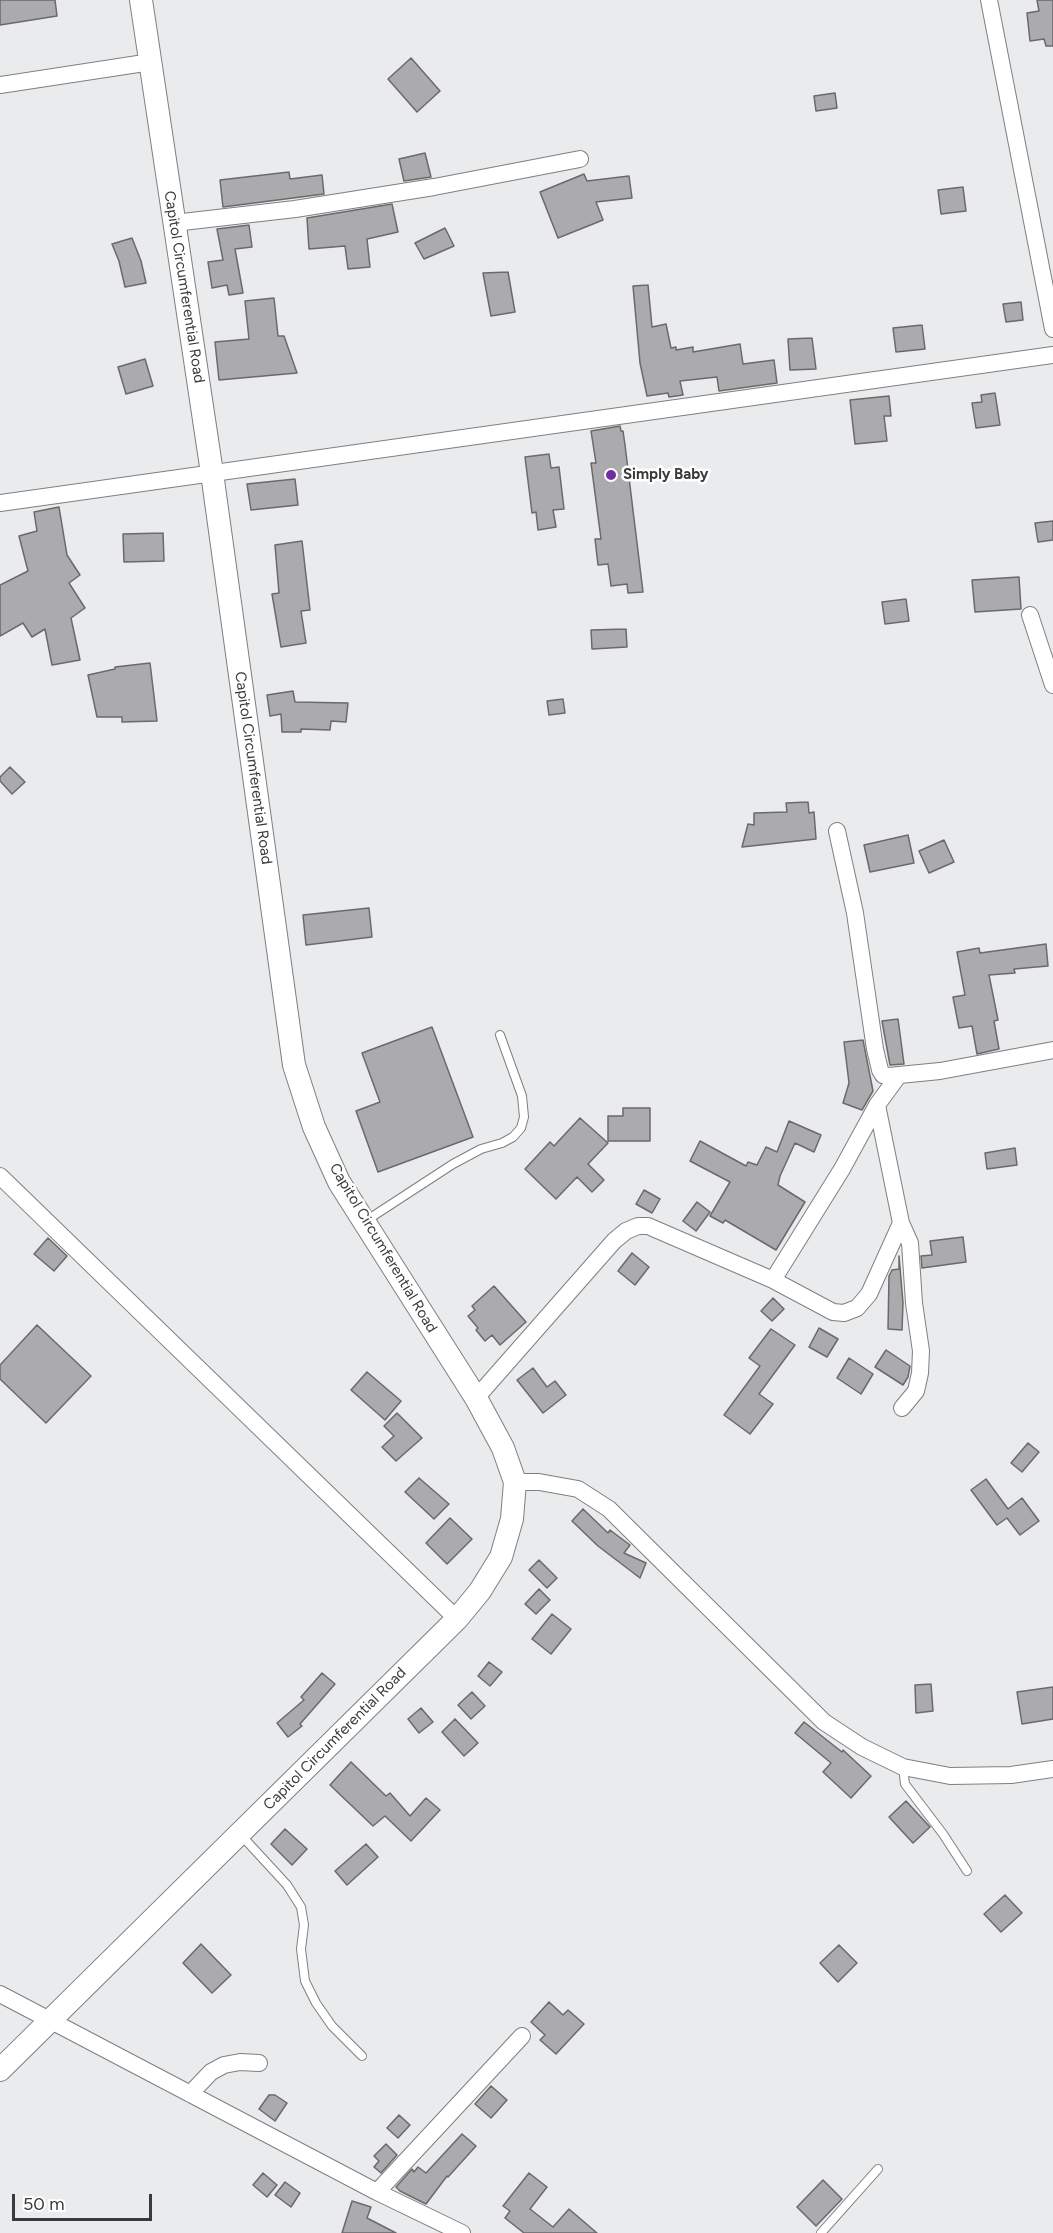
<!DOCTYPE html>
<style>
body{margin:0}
#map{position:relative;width:1053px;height:2233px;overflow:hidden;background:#e9ebed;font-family:Figtree,sans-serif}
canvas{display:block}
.scale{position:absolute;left:12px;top:2194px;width:140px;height:27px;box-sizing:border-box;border:3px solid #393a3b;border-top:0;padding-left:8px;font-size:18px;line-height:21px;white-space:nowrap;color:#393a3b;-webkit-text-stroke:4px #fff;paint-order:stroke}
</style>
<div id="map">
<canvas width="1053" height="2233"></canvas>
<div class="scale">50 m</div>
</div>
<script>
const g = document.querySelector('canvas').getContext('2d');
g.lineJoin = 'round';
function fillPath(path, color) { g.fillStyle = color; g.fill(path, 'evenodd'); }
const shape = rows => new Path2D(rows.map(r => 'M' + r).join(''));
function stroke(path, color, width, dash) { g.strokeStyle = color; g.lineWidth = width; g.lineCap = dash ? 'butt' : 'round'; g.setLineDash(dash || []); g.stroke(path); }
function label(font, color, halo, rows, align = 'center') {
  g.font = font + ' Figtree,sans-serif'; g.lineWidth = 5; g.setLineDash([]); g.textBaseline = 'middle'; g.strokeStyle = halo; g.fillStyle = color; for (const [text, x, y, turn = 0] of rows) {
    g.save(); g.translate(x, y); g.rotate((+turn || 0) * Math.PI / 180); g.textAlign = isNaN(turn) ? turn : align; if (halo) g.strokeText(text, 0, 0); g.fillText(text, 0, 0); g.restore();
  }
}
const building = shape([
 [0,0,55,0,57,16,0,25,0,0],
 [1037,0,1053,0,1053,46,1046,46,1044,39,1030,41,1027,13,1039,11,1037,0],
 [411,58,440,91,417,112,388,79,411,58],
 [835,93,837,108,816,111,814,96,835,93],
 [425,153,431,177,404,181,399,159,425,153],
 [289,172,290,179,322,175,324,194,223,207,220,180,289,172],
 [584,174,587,181,629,176,632,198,596,202,603,220,558,238,540,192,584,174],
 [963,187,966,211,941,214,938,190,963,187],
 [392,204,398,232,367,239,370,267,348,269,345,246,309,249,307,218,392,204],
 [249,225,252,247,235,249,243,293,229,295,227,285,212,288,208,262,223,260,217,229,249,225],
 [445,228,454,246,424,259,415,243,445,228],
 [132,238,141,261,146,283,125,287,119,261,112,244,132,238],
 [508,272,515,312,491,316,483,273,508,272],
 [648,285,652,327,666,324,671,348,676,347,676,350,693,347,693,352,740,344,743,364,774,360,777,383,719,391,717,377,680,381,683,395,669,397,668,393,647,396,640,363,633,286,648,285],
 [274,298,278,336,284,336,297,373,219,380,215,342,249,339,245,301,274,298],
 [1021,302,1023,320,1006,322,1003,304,1021,302],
 [922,325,925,349,896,352,893,328,922,325],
 [812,338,816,369,790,370,788,339,812,338],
 [145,359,153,386,126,394,118,367,145,359],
 [995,393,1000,425,976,428,972,403,982,402,981,395,995,393],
 [889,396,891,416,884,416,887,441,855,444,850,400,889,396],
 [620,426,621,431,623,431,625,445,643,592,628,593,627,584,611,586,608,564,598,565,595,539,601,539,591,463,596,463,591,431,620,426],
 [549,454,551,468,559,467,564,509,553,510,556,527,538,530,536,512,532,513,525,457,549,454],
 [295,479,298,505,251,510,247,484,295,479],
 [59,507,67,555,80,575,69,583,85,608,71,618,80,660,52,665,45,629,32,637,23,623,0,636,0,585,28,571,19,536,37,531,34,512,59,507],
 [1053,521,1053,540,1038,542,1035,523,1053,521],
 [163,533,164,561,124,562,123,534,163,533],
 [302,541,310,610,301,611,306,643,281,647,272,594,279,593,275,545,302,541],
 [1019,577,1021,609,975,612,972,580,1019,577],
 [906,599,909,621,885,624,882,602,906,599],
 [626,629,627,647,592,649,591,630,626,629],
 [150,663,157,721,122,722,122,717,97,717,88,675,115,669,115,667,150,663],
 [293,691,295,702,348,703,346,722,331,721,330,730,301,729,301,732,282,732,281,714,270,716,267,695,293,691],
 [563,699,565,713,549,715,547,701,563,699],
 [10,767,25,782,12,794,0,781,0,777,10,767],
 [808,802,809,813,814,812,816,839,742,847,748,824,754,825,754,813,787,812,786,803,808,802],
 [908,835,914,863,870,872,864,845,908,835],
 [944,840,954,862,929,873,919,851,944,840],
 [369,908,372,937,306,945,303,915,369,908],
 [1046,944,1048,966,1014,969,1015,973,989,975,998,1020,994,1021,999,1049,977,1054,972,1026,959,1028,953,997,965,995,957,952,979,948,980,953,1046,944],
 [898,1019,904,1064,890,1065,882,1021,898,1019],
 [432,1027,473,1137,378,1172,356,1111,380,1102,362,1053,432,1027],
 [863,1040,873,1091,862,1110,843,1103,849,1083,844,1042,863,1040],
 [623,1108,650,1108,650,1141,608,1141,608,1116,623,1116,623,1108],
 [580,1118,608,1143,588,1164,604,1180,592,1192,577,1177,556,1199,525,1169,550,1142,554,1146,580,1118],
 [789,1121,821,1135,814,1152,795,1143,780,1176,778,1185,805,1202,776,1250,725,1220,723,1223,710,1216,730,1182,690,1161,700,1141,746,1166,748,1162,757,1165,766,1147,777,1152,789,1121],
 [1015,1148,1017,1165,987,1169,985,1153,1015,1148],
 [644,1190,660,1199,652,1213,636,1204,644,1190],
 [697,1202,710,1212,696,1231,683,1221,697,1202],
 [963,1237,966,1262,922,1268,921,1256,932,1255,930,1241,963,1237],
 [48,1238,67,1256,54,1271,34,1254,48,1238],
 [632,1253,649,1267,635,1285,618,1271,632,1253],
 [899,1256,903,1303,902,1330,888,1329,889,1276,892,1270,899,1269,899,1256],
 [494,1286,526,1322,500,1345,492,1335,485,1341,476,1330,478,1328,468,1316,475,1310,472,1306,494,1286],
 [773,1298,784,1309,772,1321,761,1311,773,1298],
 [37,1325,91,1376,46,1423,0,1379,0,1365,37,1325],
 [819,1328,838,1339,827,1357,809,1347,819,1328],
 [771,1329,795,1345,759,1394,773,1404,750,1434,724,1415,760,1366,749,1358,771,1329],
 [886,1350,910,1366,908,1377,903,1385,875,1367,886,1350],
 [849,1358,873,1374,861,1394,837,1378,849,1358],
 [533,1368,547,1387,555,1381,566,1395,543,1413,517,1380,533,1368],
 [367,1372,401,1401,385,1420,351,1390,367,1372],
 [397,1413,422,1438,396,1461,382,1447,394,1436,384,1426,397,1413],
 [1028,1443,1039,1452,1022,1472,1011,1463,1028,1443],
 [419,1478,449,1504,434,1519,405,1492,419,1478],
 [986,1479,1008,1509,1022,1498,1039,1521,1020,1535,1007,1518,997,1525,971,1490,986,1479],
 [583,1509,608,1533,610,1530,630,1545,624,1553,646,1563,640,1578,598,1546,572,1521,583,1509],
 [450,1518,472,1539,447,1564,426,1543,450,1518],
 [539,1560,557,1578,547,1588,529,1570,539,1560],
 [539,1589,550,1600,536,1614,525,1604,539,1589],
 [552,1614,571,1629,551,1654,532,1639,552,1614],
 [489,1662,502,1672,490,1686,478,1676,489,1662],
 [322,1673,335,1684,300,1724,302,1726,288,1737,277,1723,304,1700,301,1697,322,1673],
 [931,1684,933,1711,916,1713,915,1685,931,1684],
 [1053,1687,1053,1719,1022,1724,1017,1692,1053,1687],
 [472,1692,485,1706,471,1719,458,1705,472,1692],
 [421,1708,433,1722,419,1733,408,1719,421,1708],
 [455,1719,478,1743,464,1756,442,1732,455,1719],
 [804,1722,842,1752,843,1750,871,1776,851,1798,823,1772,831,1763,795,1733,804,1722],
 [351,1762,386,1796,390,1793,410,1816,426,1798,440,1810,411,1841,385,1816,373,1826,330,1785,351,1762],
 [906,1801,930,1827,913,1843,889,1817,906,1801],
 [285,1829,307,1849,292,1865,271,1844,285,1829],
 [366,1844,378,1857,347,1885,335,1871,366,1844],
 [1005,1895,1022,1913,1001,1932,984,1914,1005,1895],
 [201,1944,231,1975,212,1993,183,1963,201,1944],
 [839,1945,857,1963,838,1982,820,1963,839,1945],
 [549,2002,563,2015,568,2010,584,2024,556,2054,540,2040,545,2035,531,2022,549,2002],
 [491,2086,507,2100,491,2118,475,2104,491,2086],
 [269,2095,275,2095,287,2103,275,2121,259,2109,269,2095],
 [399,2115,410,2125,398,2138,387,2128,399,2115],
 [462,2134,476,2146,448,2177,447,2176,426,2204,400,2191,396,2187,412,2169,414,2172,418,2167,426,2173,462,2134],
 [386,2144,397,2155,381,2173,374,2167,379,2161,374,2156,386,2144],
 [263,2173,277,2185,267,2197,253,2185,263,2173],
 [529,2173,547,2187,530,2209,553,2227,569,2209,597,2233,524,2233,505,2218,510,2211,503,2206,529,2173],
 [823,2180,842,2199,816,2226,797,2207,823,2180],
 [285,2182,300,2193,291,2207,275,2195,285,2182],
 [352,2201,371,2207,367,2218,396,2233,342,2233,352,2201]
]);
fillPath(building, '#ababad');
stroke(building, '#6a6a6c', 1.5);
const lane = shape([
 [364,1222,453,1164,481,1149,502,1143,513,1137,521,1128,524,1117,522,1096,500,1035],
 [903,1767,905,1784,943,1834,967,1871],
 [241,1835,287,1885,301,1907,304,1925,301,1949,305,1981,316,2003,332,2026,362,2056],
 [821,2233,878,2169]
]);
const street = shape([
 [989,0,1053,329],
 [0,85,151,62],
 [174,223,295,209,434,187,580,159],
 [0,503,1053,355],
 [1030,615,1053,685],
 [837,831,855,913,875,1049,880,1070,883,1075,889,1076,940,1071,1053,1050],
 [877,1105,901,1223,910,1243,914,1303,921,1351,920,1373,916,1391,902,1408],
 [0,1176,457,1619],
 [773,1280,842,1169,877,1105,899,1075],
 [476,1398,614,1241,626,1231,638,1226,648,1226,773,1280,833,1312,844,1313,857,1308,869,1294,901,1223],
 [515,1482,539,1482,578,1489,609,1509,824,1722,862,1747,903,1767,950,1776,1011,1775,1053,1769],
 [0,1994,377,2192,462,2233],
 [190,2094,211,2072,224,2065,240,2062,259,2063],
 [377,2192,522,2036]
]);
const secondary = shape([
 [0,2070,457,1619,480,1591,501,1557,512,1519,515,1482,503,1448,476,1398,339,1182,314,1127,294,1065,212,473,141,0]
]);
stroke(lane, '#7d7f81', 10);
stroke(street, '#7d7f81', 18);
stroke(secondary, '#7d7f81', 24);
stroke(lane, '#fff', 8);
stroke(street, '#fff', 16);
stroke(secondary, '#fff', 22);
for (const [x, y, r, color] of [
 [611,475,6,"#712da1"]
]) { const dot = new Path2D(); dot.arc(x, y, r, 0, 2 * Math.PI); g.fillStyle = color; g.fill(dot); stroke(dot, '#fff', 2); }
label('15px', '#393a3b', '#fff', [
 ["Capitol Circumferential Road",184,287,81],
 ["Capitol Circumferential Road",253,768,82],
 ["Capitol Circumferential Road",383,1248,59],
 ["Capitol Circumferential Road",335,1739,-45]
]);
label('bold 15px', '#393a3b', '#fff', [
 ["Simply Baby",623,475]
], 'left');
</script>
